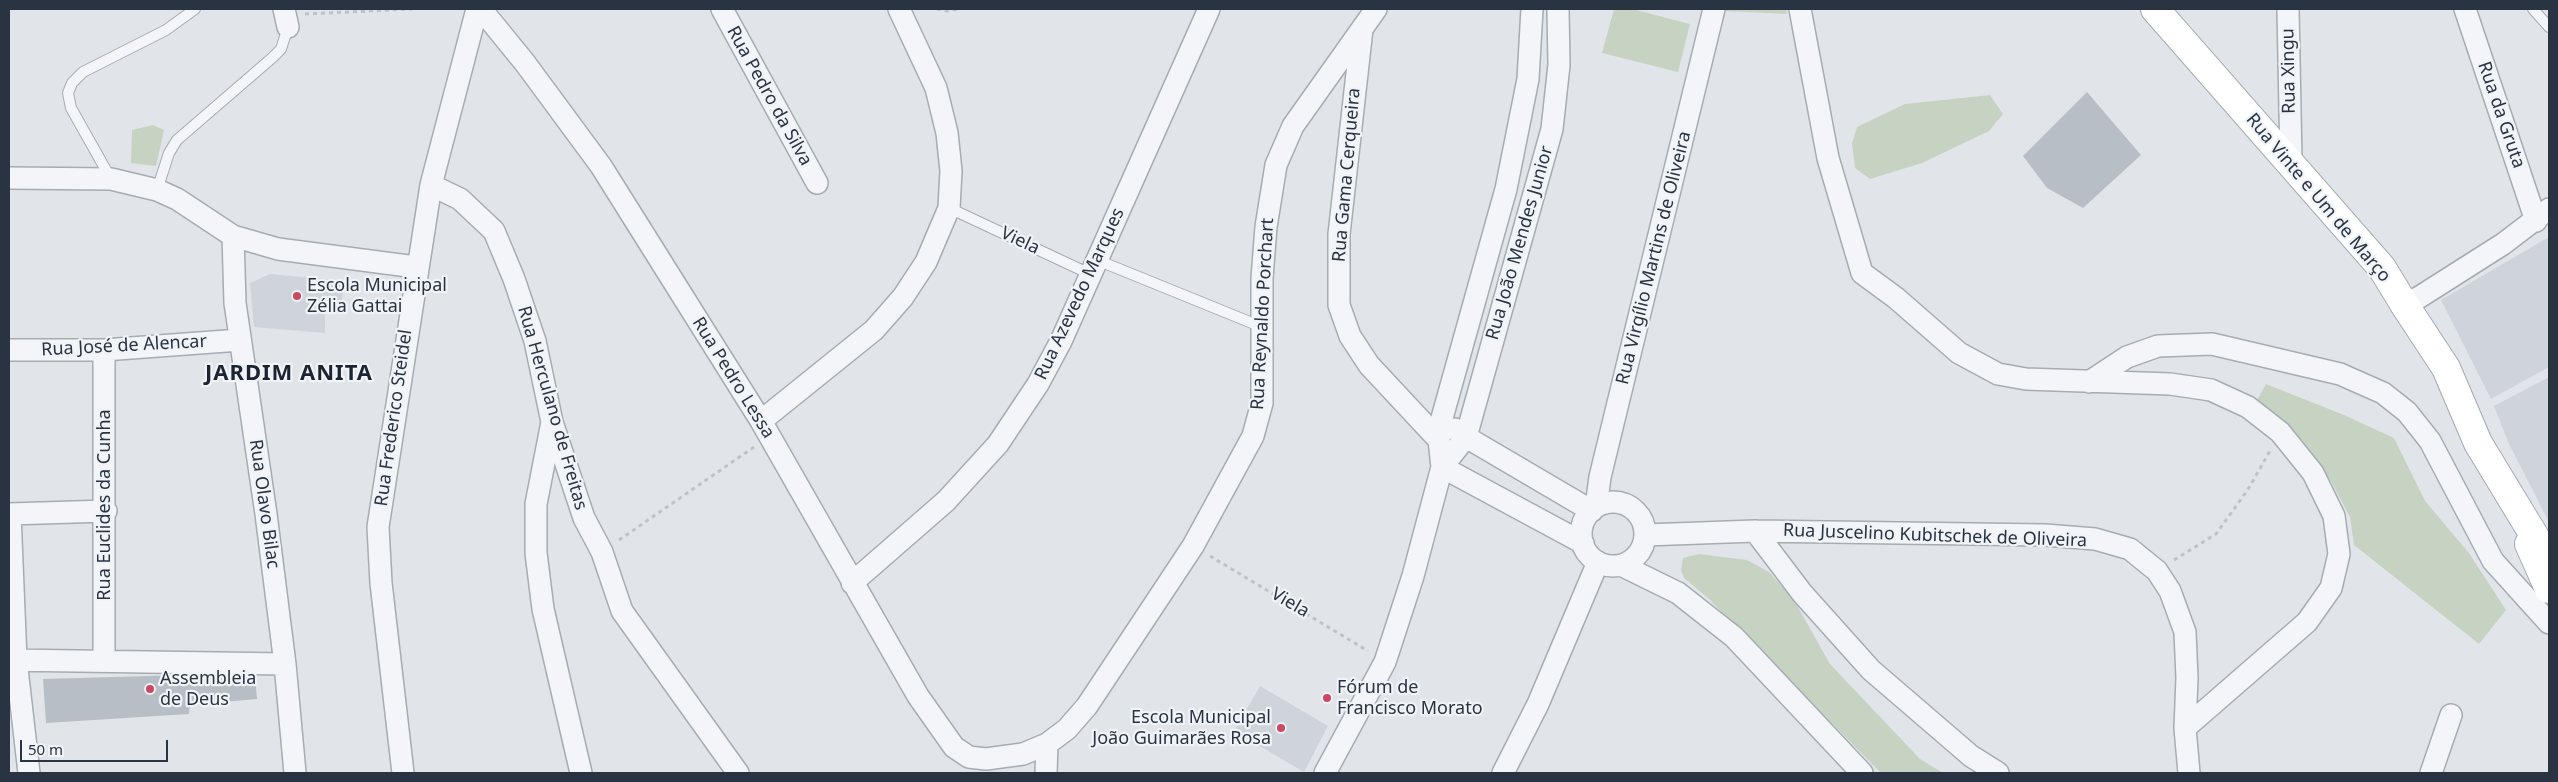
<!DOCTYPE html>
<meta charset="utf-8">
<style>
body{margin:0}
#map{position:relative;width:2558px;height:782px;overflow:hidden;background:#e1e5e9;font-family:"Noto Sans",sans-serif}
canvas{display:block}
.frame{position:absolute;inset:0;border:10px solid #2a3341;pointer-events:none}
.scale{position:absolute;left:20px;top:740px;width:148px;height:22px;box-sizing:border-box;border:2px solid #2a3341;border-top:0;padding-left:6px;font-size:15px;line-height:18px;white-space:nowrap;color:#2a3341;-webkit-text-stroke:4px #f0f3f7;paint-order:stroke}
</style>
<div id="map">
<canvas width="2558" height="782"></canvas>
<div class="frame"></div>
<div class="scale">50 m</div>
</div>
<script>
const g = document.querySelector('canvas').getContext('2d');
g.lineJoin = 'round';
function fillPath(path, color) { g.fillStyle = color; g.fill(path, 'evenodd'); }
const shape = rows => new Path2D(rows.map(r => 'M' + r).join(''));
function stroke(path, color, width, dash) { g.strokeStyle = color; g.lineWidth = width; g.lineCap = dash ? 'butt' : 'round'; g.setLineDash(dash || []); g.stroke(path); }
function label(font, color, halo, rows, align = 'center') {
  g.font = font + ' "Noto Sans",sans-serif'; g.lineWidth = 4.5; g.setLineDash([]); g.textBaseline = 'middle'; g.strokeStyle = halo; g.fillStyle = color; for (const [text, x, y, turn = 0] of rows) {
    g.save(); g.translate(x, y); g.rotate((+turn || 0) * Math.PI / 180); g.textAlign = isNaN(turn) ? turn : align; if (halo) g.strokeText(text, 0, 0); g.fillText(text, 0, 0); g.restore();
  }
}
fillPath(shape([
 [2549,237,2549,367,2491,399,2441,300],
 [270,274,344,281,341,310,325,310,325,333,254,327,250,283],
 [2549,377,2549,522,2509,444,2494,406],
 [1260,686,1328,726,1304,772,1234,731]
]), '#cfd4db');
fillPath(shape([
 [1614,9,1632,9,1690,24,1678,72,1602,53],
 [1725,9,1786,9,1787,14,1724,11],
 [1990,95,2003,114,1989,131,1922,163,1870,179,1855,168,1852,144,1857,127,1905,104],
 [153,125,164,130,156,166,131,163,132,130],
 [2266,384,2344,415,2394,438,2425,501,2469,553,2506,610,2479,644,2354,545,2350,517,2331,481,2297,439,2256,402],
 [1699,554,1747,560,1769,572,1794,600,1830,664,1920,759,1943,773,1881,773,1710,600,1684,578,1681,570,1683,558]
]), '#c7d3c2');
fillPath(shape([
 [2087,92,2141,155,2083,208,2047,188,2023,156],
 [184,675,255,676,257,699,190,705,189,714,46,723,43,679]
]), '#b8bec6');
const service = shape([
 [2533,9,2549,27],
 [111,179,71,108,68,93,72,83,83,72,166,30,195,9],
 [157,190,169,153,177,140,272,58,281,49,288,27],
 [949,208,1090,274],
 [1097,260,1262,327]
]);
const minor = shape([
 [284,9,288,27],
 [481,9,525,63,601,166,761,421,918,696,954,747,969,757,986,759,1023,754,1047,744,1067,729,1087,706,1193,546,1253,436,1262,403,1262,278,1266,227,1276,165,1293,126,1376,9],
 [722,9,817,183],
 [1800,9,1828,158,1862,273,1896,298,1959,353,1998,374,2026,379,2170,384,2211,390,2248,407,2280,432,2313,473,2334,516,2339,554,2331,588,2307,622,2185,728],
 [2288,9,2291,162],
 [2465,9,2536,221],
 [1362,29,1339,234,1339,305,1350,336,1369,365,1439,440],
 [9,178,111,179,157,190,177,199,233,236,278,249,416,267],
 [431,185,460,199,494,231,514,279,535,341,552,422,584,518,602,552,622,611,738,773],
 [233,236,235,303,266,514,285,664,295,773],
 [2404,304,2418,298,2503,244,2549,209],
 [9,350,104,350,240,340],
 [104,350,104,661],
 [2089,382,2127,357,2158,346,2212,344,2340,374,2383,393,2407,412,2430,441,2493,561,2549,623],
 [761,421,874,330,903,297,926,262,949,208,951,171,947,133,936,88,899,9],
 [552,422,536,504,536,553,543,609,581,773],
 [1455,429,1466,437,1592,511],
 [1442,467,1466,437,1552,129,1559,65,1558,9],
 [1442,467,1583,543],
 '1581 534a32 32 0 1 1 64 0a32 32 0 1 1-64 0Z',
 [1596,507,1600,477,1714,9],
 [9,514,106,511],
 [10,514,16,660,29,773],
 [1755,531,1802,593,1871,670,1971,756,1998,773],
 [1645,535,1755,531,2045,535,2095,539,2130,549,2157,571,2170,591,2185,632,2187,678,2185,728,2189,773],
 [1621,565,1678,593,1734,637,1862,773],
 [852,583,946,501,998,444,1038,384,1061,341,1209,9],
 [9,660,285,664],
 [403,773,381,583,378,527,431,185,477,9],
 [1046,773,1047,744],
 [1325,773,1385,662,1413,576,1442,467,1439,440,1442,418,1506,189,1528,79,1532,9],
 [1503,773,1538,704,1598,562],
 [2431,773,2451,715]
]);
const secondary = shape([
 [2155,9,2382,268,2404,304]
]);
const primary = shape([
 [2404,304,2446,368,2478,443,2549,560],
 [2529,544,2549,589]
]);
stroke(service, '#a6acb3', 12);
stroke(minor, '#a6acb3', 24);
stroke(secondary, '#a6acb3', 30);
stroke(primary, '#a0aab5', 30);
stroke(shape([
 [937,9,947,11,958,9],
 [305,14,412,9],
 [619,540,754,447],
 [1210,556,1368,651],
 [2174,560,2216,534,2247,491,2270,451]
]), '#bfc3c8', 3, [4, 4]);
stroke(service, '#f4f5f8', 10);
stroke(minor, '#f4f5f8', 21);
stroke(secondary, '#fff', 28);
stroke(primary, '#fff', 28);
for (const [x, y, r, color] of [
 [297,296,5,"#cc4963"],
 [150,689,5,"#cc4963"],
 [1327,698,5,"#cc4963"],
 [1281,728,5,"#cc4963"]
]) { const dot = new Path2D(); dot.arc(x, y, r, 0, 2 * Math.PI); g.fillStyle = color; g.fill(dot); stroke(dot, '#f0f3f7', 2); }
label('18px', '#2a3341', '#f0f3f7', [
 ["Rua Xingu",2289,71,-91],
 ["Rua Pedro da Silva",769,96,61],
 ["Rua da Gruta",2501,115,71],
 ["Rua Gama Cerqueira",1347,175,-85],
 ["Rua Vinte e Um de Março",2318,198,50],
 ["Viela",1020,241,25],
 ["Rua João Mendes Junior",1520,243,-74],
 ["Rua Virgílio Martins de Oliveira",1654,258,-76],
 ["Rua Azevedo Marques",1080,294,-65],
 ["Rua Reynaldo Porchart",1263,314,-87],
 ["Rua José de Alencar",124,346,-3],
 ["Rua Pedro Lessa",733,378,58],
 ["Rua Herculano de Freitas",552,408,74],
 ["Rua Frederico Steidel",394,418,-82],
 ["Rua Olavo Bilac",264,504,82],
 ["Rua Euclides da Cunha",105,505,-90],
 ["Rua Juscelino Kubitschek de Oliveira",1935,536,2],
 ["Viela",1290,603,30]
]);
label('18px', '#2a3341', '#f0f3f7', [
 ["Escola Municipal",307,286],
 ["Zélia Gattai",307,307],
 ["Assembleia",160,679],
 ["de Deus",160,700],
 ["Fórum de",1337,688],
 ["Francisco Morato",1337,709],
 ["Escola Municipal",1271,718,"right"],
 ["João Guimarães Rosa",1271,739,"right"]
], 'left');
g.letterSpacing = '1px';
label('bold 22px', '#1c2431', '#f0f3f7', [
 ["JARDIM ANITA",289,374]
]);
g.letterSpacing = '0px';
</script>
